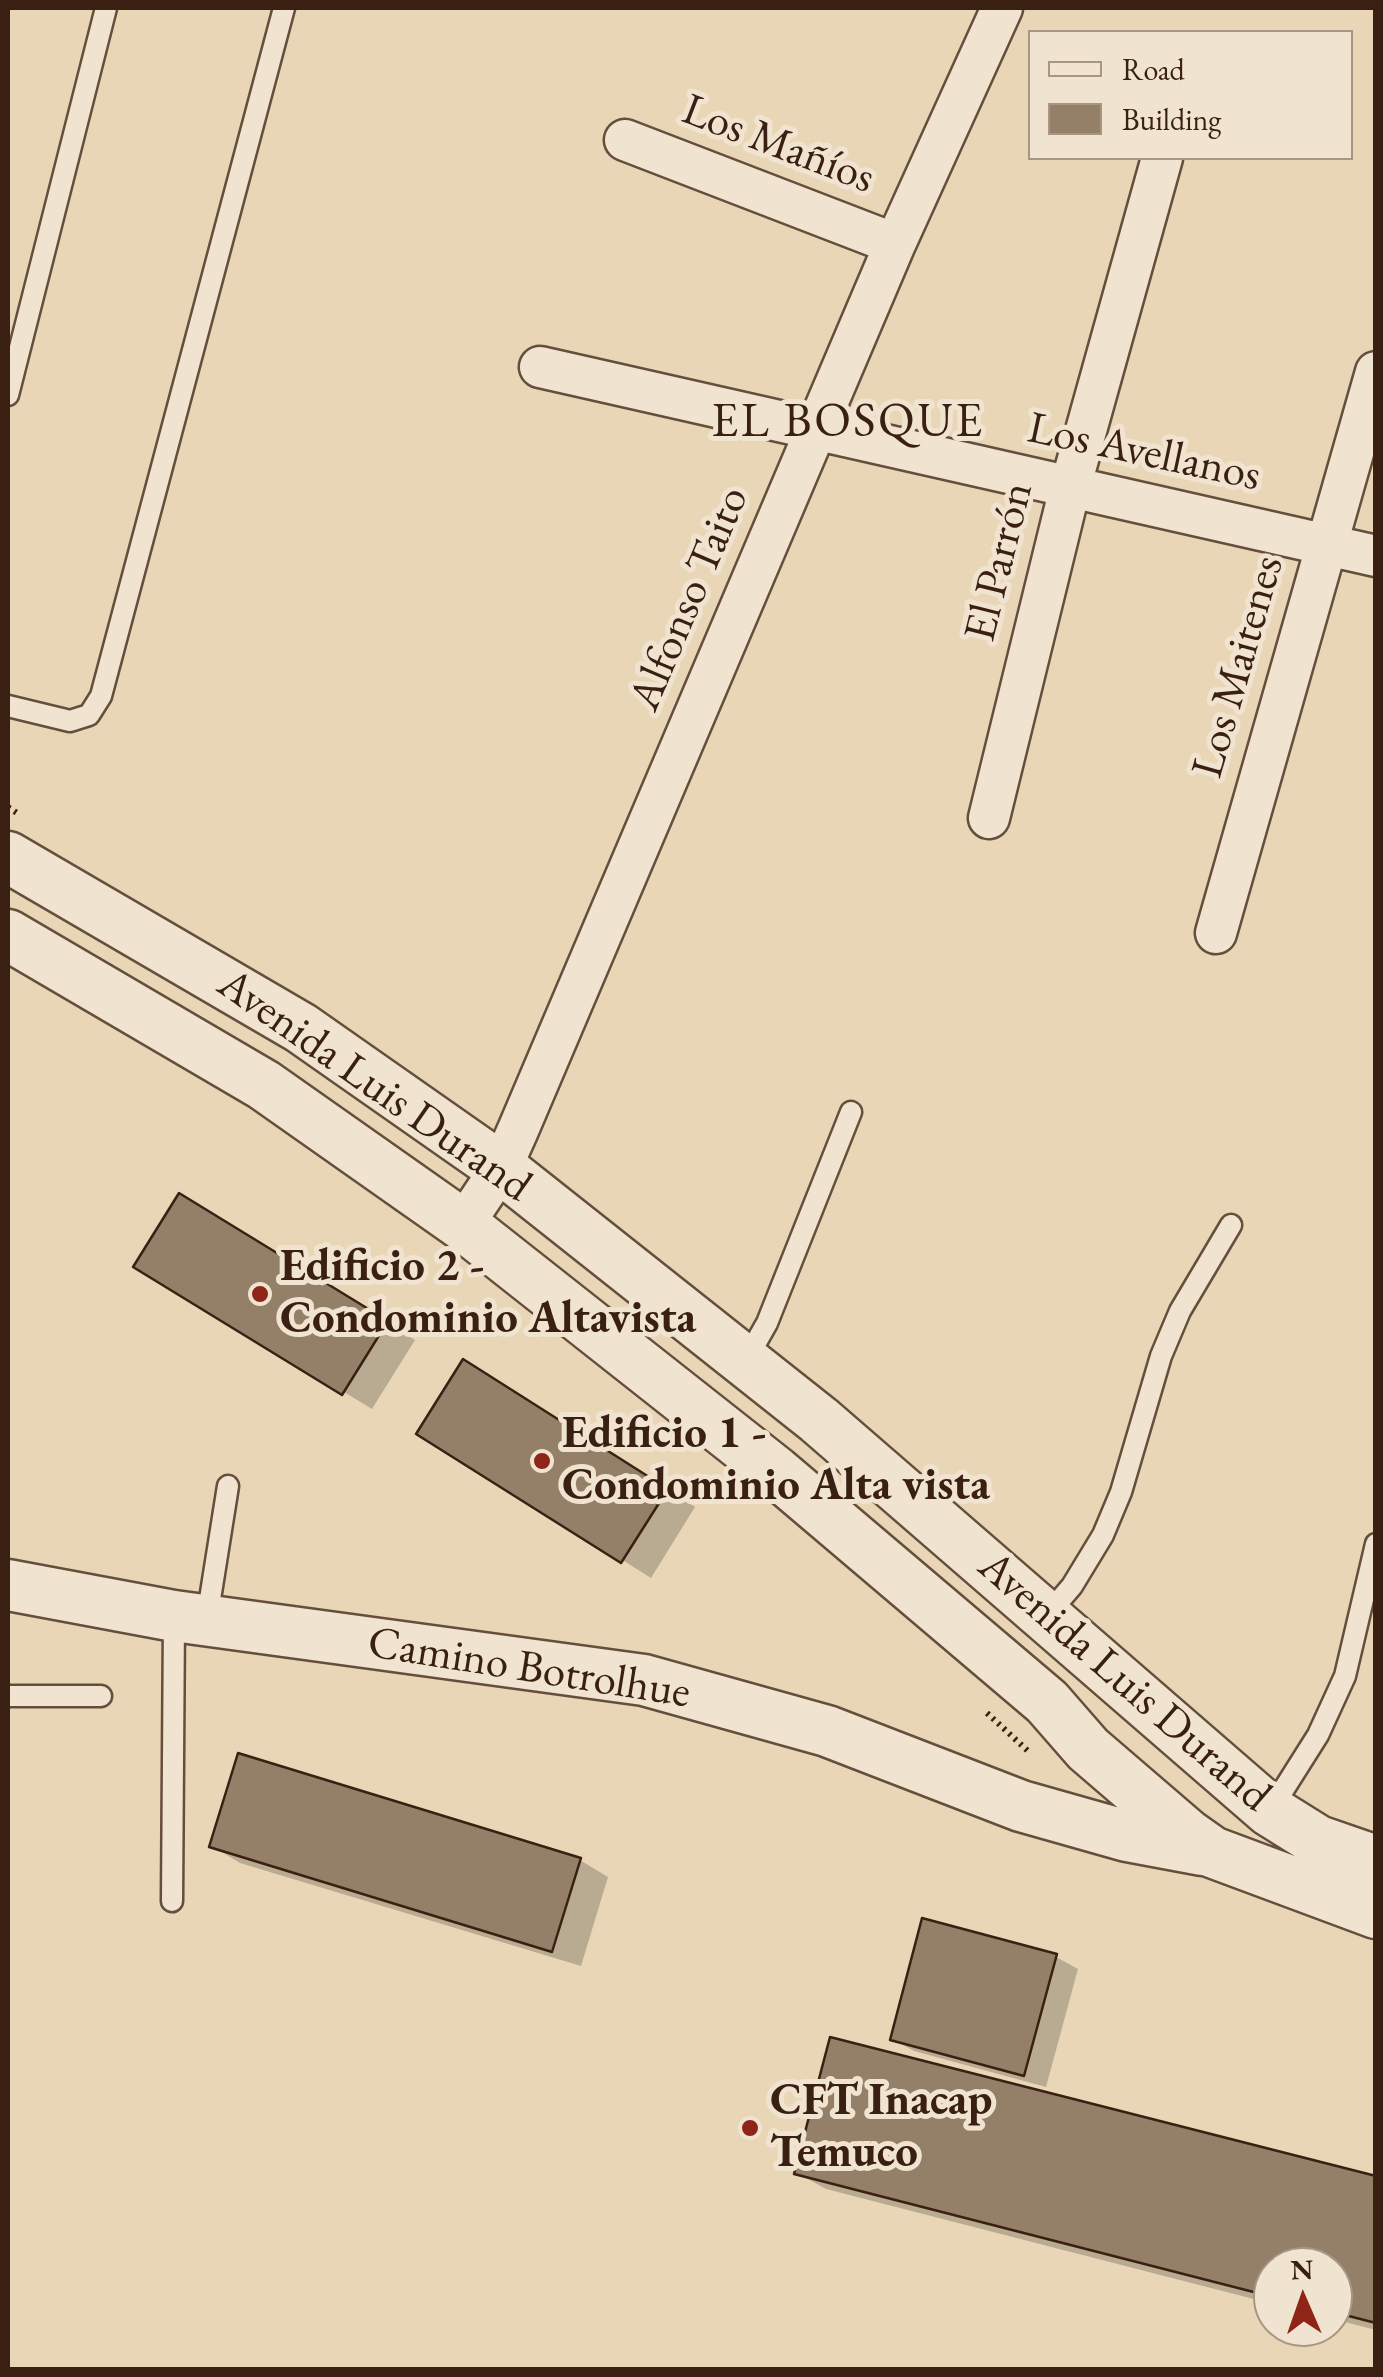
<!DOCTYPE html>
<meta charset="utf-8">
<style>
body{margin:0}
#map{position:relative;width:1383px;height:2377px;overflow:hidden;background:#e8d6b6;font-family:"EB Garamond",serif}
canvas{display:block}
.frame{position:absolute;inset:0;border:10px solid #3a2013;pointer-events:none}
.legend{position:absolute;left:1028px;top:30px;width:325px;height:130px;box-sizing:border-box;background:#f0e4d0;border:2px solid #a79684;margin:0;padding:12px 18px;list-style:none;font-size:30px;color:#3a2013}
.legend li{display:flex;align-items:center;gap:20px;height:50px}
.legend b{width:50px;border:2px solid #a79684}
.north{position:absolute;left:1253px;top:2247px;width:100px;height:100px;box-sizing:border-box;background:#f0e4d0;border:2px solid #a79684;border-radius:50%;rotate:358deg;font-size:28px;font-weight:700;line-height:40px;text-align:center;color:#3a2013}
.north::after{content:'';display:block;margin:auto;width:35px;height:45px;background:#8f2418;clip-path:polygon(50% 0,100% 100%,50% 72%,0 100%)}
</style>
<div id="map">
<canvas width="1383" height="2377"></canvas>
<div class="frame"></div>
<ul class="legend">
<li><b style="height:12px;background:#f0e4d0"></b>Road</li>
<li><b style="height:28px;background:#947f68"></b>Building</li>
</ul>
<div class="north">N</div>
</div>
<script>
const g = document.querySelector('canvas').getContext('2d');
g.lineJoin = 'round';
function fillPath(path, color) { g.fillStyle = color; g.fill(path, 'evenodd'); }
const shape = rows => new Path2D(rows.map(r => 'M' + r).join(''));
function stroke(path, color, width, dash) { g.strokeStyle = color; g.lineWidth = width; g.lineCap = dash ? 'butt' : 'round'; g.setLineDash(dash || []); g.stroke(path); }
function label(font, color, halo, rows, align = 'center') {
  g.font = font + ' "EB Garamond",serif'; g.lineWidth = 10; g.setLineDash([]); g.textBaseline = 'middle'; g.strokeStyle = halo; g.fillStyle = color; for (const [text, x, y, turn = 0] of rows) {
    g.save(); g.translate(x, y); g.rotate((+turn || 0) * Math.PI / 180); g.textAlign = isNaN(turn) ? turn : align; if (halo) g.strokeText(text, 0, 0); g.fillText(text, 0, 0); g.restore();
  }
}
fillPath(shape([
 [208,1213,415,1340,372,1409,136,1266],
 [493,1379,695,1507,651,1578,420,1433],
 [212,1846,580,1860,608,1877,581,1966,240,1863],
 [1056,1957,1078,1969,1046,2087,914,2051,892,2039],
 [797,2173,1376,2179,1376,2330,1333,2319,1333,2267,1273,2267,1273,2304,826,2189]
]), '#0003');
const building = shape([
 [179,1193,388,1321,342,1395,133,1267,179,1193],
 [463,1359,668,1489,621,1563,416,1434,463,1359],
 [238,1753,581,1858,552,1952,209,1847,238,1753],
 [922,1918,1057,1954,1024,2076,890,2040,922,1918],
 [830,2037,1376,2176,1376,2323,1333,2312,1333,2267,1273,2267,1273,2297,794,2174,830,2037]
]);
fillPath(building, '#947f68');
stroke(building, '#3a2013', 2.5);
const service = shape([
 [8,395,106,8],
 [8,706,70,721,89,715,101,696,284,8],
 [746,1360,767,1323,851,1112],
 [1048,1614,1072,1586,1103,1535,1121,1492,1161,1356,1180,1311,1231,1225],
 [207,1618,228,1486],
 [8,1696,101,1696],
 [1270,1811,1318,1735,1345,1676,1376,1544],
 [172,1901,174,1618]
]);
const minor = shape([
 [625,140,895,244],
 [540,367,1376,556],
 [989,818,1070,488,1162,158],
 [1216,933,1376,372],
 [463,1225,501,1168,518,1130,895,244,1002,8]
]);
const tertiary = shape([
 [8,857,301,1028,501,1168,819,1420,1270,1811,1318,1841,1376,1861],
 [8,935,264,1085,463,1225,776,1472,1047,1702,1088,1749,1188,1835,1212,1852,1376,1913],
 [8,1585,174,1616,644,1680,827,1731,1021,1806,1127,1836,1202,1850]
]);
stroke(service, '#664e3c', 25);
stroke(minor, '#664e3c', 45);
stroke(tertiary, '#664e3c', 55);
stroke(shape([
 [8,807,20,815],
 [987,1713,1029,1752]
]), '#3a2013', 6, [2.5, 5]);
stroke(service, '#f0e4d0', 20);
stroke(minor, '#f0e4d0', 40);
stroke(tertiary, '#f0e4d0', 50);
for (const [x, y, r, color] of [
 [260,1294,10,"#8f2418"],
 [542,1461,10,"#8f2418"],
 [750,2128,10,"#8f2418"]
]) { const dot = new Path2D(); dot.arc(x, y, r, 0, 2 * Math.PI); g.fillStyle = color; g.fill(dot); stroke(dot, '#f0e4d0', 4); }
label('45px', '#3a2013', '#f0e4d0', [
 ["Los Mañíos",778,145,21],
 ["Los Avellanos",1144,453,12],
 ["El Parrón",1000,562,-76],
 ["Alfonso Taito",690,599,-67],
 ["Los Maitenes",1239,667,-74],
 ["Avenida Luis Durand",374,1086,35],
 ["Camino Botrolhue",529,1669,9],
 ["Avenida Luis Durand",1124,1682,41]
]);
label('bold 45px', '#3a2013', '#f0e4d0', [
 ["Edificio 2 -",280,1268],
 ["Condominio Altavista",280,1320],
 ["Edificio 1 -",562,1435],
 ["Condominio Alta vista",562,1487],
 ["CFT Inacap",770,2102],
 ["Temuco",770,2154]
], 'left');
g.letterSpacing = '2.5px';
label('48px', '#3a2013', '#f0e4d0', [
 ["EL BOSQUE",848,423]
]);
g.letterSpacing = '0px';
</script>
